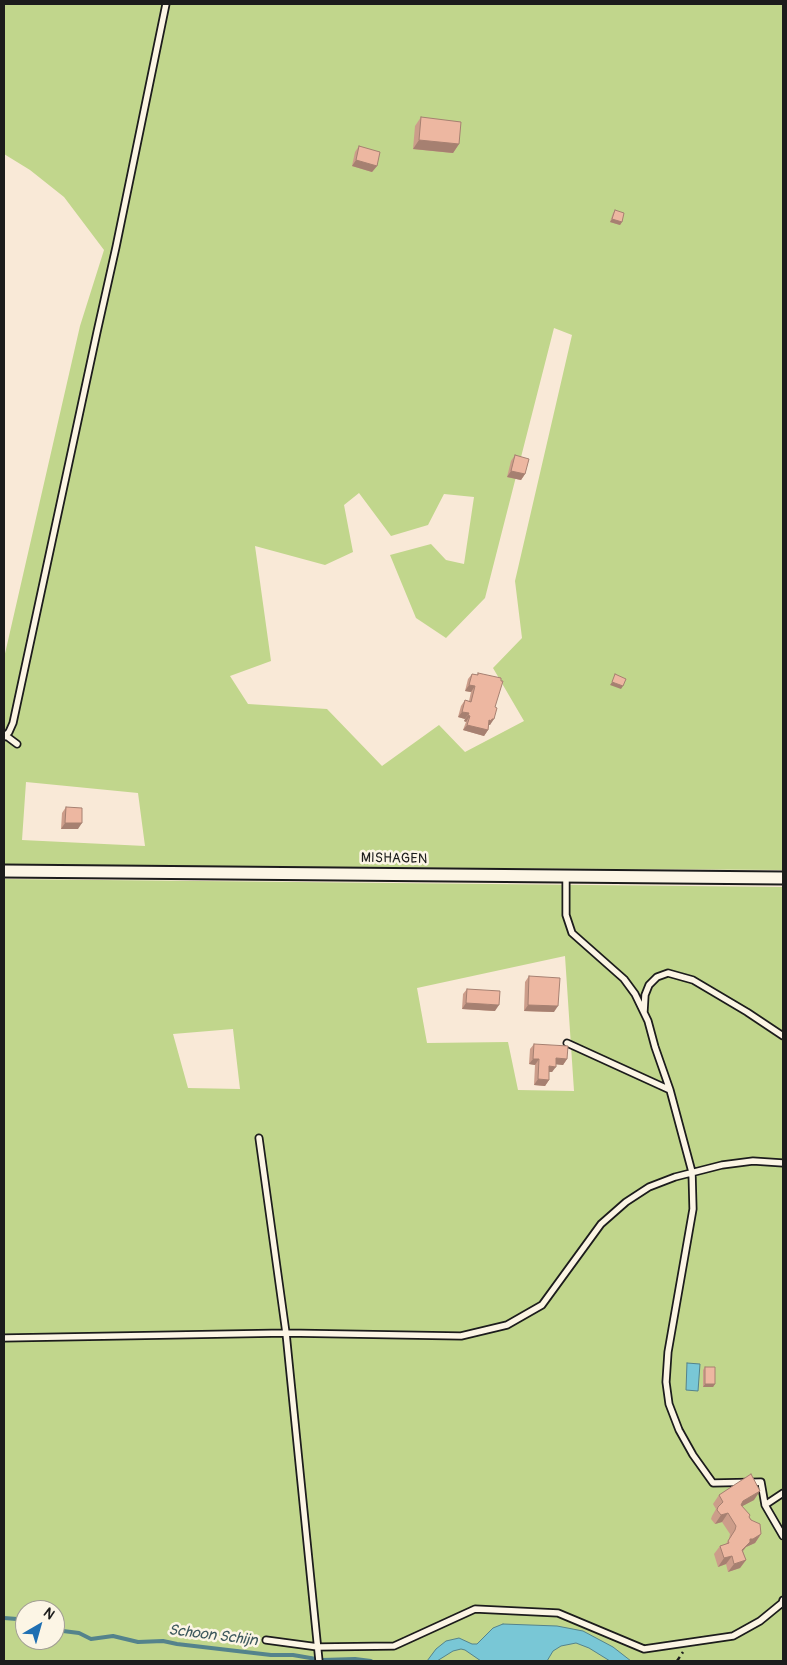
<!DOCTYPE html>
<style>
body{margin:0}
#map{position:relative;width:787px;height:1665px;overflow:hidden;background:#f9e9d7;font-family:Pangolin,sans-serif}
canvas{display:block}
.frame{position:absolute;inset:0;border:5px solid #1c1c1c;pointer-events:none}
.north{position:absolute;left:15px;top:1600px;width:50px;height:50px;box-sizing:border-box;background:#fcf5e5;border:1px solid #a29e95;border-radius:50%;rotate:38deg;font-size:14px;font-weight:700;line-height:20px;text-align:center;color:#1c1c1c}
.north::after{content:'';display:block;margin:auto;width:18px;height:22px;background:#1f6fb2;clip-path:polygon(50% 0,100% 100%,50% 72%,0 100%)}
</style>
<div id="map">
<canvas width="787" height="1665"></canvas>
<div class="frame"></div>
<div class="north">N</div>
</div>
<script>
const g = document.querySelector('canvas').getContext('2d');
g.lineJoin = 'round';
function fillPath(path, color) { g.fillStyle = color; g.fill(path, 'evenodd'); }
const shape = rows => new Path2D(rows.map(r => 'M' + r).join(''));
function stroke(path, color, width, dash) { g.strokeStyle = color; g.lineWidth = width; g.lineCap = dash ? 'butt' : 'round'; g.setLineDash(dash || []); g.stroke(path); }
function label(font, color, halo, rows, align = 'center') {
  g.font = font + ' Pangolin,sans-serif'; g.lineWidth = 5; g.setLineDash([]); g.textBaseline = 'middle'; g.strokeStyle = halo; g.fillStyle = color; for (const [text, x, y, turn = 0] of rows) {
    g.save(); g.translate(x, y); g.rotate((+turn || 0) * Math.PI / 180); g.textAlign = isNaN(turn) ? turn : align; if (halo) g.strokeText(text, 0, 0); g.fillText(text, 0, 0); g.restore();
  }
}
fillPath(shape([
 [4,4,783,4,783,870,4,865,4,658,80,326,104,250,64,197,30,170,4,154],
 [554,328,572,335,515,581,522,638,493,668,524,721,465,752,439,725,382,766,327,709,248,704,230,676,271,661,255,546,325,565,353,552,344,505,359,493,391,536,428,525,444,494,474,497,464,564,446,560,431,544,390,555,416,618,446,638,485,598],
 [26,782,138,793,145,846,22,840],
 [4,879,783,887,783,1661,4,1661],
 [565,956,574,1091,518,1090,508,1042,427,1043,417,988],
 [233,1029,240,1089,188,1088,173,1034],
 [25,1610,55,1610,55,1640,25,1640]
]), '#c1d68c');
const water = shape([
 [687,1363,700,1364,698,1391,686,1390,687,1363],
 [503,1624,557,1626,583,1631,613,1647,631,1661,610,1661,589,1648,576,1643,561,1646,553,1651,547,1661,481,1661,465,1650,461,1649,453,1651,437,1661,427,1661,436,1649,446,1641,459,1638,472,1644,477,1644,493,1628,503,1624]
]);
fillPath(water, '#79c7d6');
stroke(water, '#54838c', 1);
stroke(shape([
 [4,1618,17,1619,25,1624],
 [55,1630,79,1633,91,1639,113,1636,138,1642,163,1641,177,1644,271,1655,293,1655,322,1660,355,1659,371,1661]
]), '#54838c', 4);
const service = shape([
 [5,735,17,744],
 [4,737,9,732,13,723,97,332,116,247,166,4],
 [566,876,566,915,572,933,624,979,635,994,648,1021,655,1047,670,1090],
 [644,1012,645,995,649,985,657,977,668,973,693,980,747,1012,783,1036],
 [567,1043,670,1090,692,1172,693,1209,668,1352,666,1382,669,1404,679,1430,693,1455,713,1483,761,1482,765,1505,783,1536],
 [259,1138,286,1333,319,1661],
 [4,1338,286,1333,461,1336,507,1325,542,1305,601,1224,626,1202,649,1187,675,1177,722,1165,753,1161,783,1163],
 [765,1505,783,1493],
 [266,1640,318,1647,394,1646,475,1609,558,1613,644,1649,733,1636,760,1621,782,1603,783,1600]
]);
const minor = shape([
 [4,871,783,878]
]);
stroke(service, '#1c1c1c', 9);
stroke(minor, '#1c1c1c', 15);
stroke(shape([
 [677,1661,683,1652]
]), '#1c1c1c', 2.5, [5, 4]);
stroke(service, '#fcf5e5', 5.5);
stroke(minor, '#fcf5e5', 11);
fillPath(shape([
 [421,117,459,144,453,153,413,149,415,126],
 [359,146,377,166,372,172,352,166,355,152],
 [615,210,622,222,620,225,610,222,613,213],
 [515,455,525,474,521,480,507,477,511,461],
 [478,673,495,707,490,725,489,725,488,730,484,736,463,730,466,722,464,721,465,719,458,717,461,706,465,700,469,701,471,692,465,691,468,679,472,674,477,675],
 [66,807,78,829,61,829,62,813],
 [529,976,554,1012,524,1011,525,982],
 [467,989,495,1011,462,1009,463,994],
 [534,1044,567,1059,563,1065,556,1064,552,1072,549,1072,549,1080,545,1086,534,1085,535,1065,529,1064,530,1049],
 [705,1367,715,1384,713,1387,703,1387,703,1370],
 [719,1495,754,1500,742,1506,761,1534,755,1543,746,1547,743,1551,746,1560,740,1568,728,1572,726,1564,718,1567,714,1554,720,1546,726,1544,729,1539,730,1534,722,1522,715,1524,711,1519,712,1516,716,1509,713,1504]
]), '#cc9d8a');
fillPath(shape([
 [419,140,459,144,453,153,413,149],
 [356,160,377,166,372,172,352,166],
 [612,219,622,222,620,225,610,222],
 [511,471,525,474,521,480,507,477],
 [612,682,623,686,621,689,610,685],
 [469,685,475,686,471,692,465,691],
 [462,712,469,713,465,719,458,717],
 [468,715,470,716,466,722,464,721],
 [492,719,494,719,490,725,489,725,489,720],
 [467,725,488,730,484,736,463,730],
 [65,823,82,823,78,829,61,829],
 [466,1003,499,1005,495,1011,462,1009],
 [528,1005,558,1006,554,1012,524,1011],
 [556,1058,567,1059,563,1065,552,1064],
 [533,1059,539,1059,535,1065,529,1064],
 [549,1066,556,1067,552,1072,545,1072],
 [538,1079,549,1080,545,1086,534,1085],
 [705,1384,715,1384,713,1387,703,1387],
 [760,1491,754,1500,737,1509,743,1501],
 [728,1513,722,1522,715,1524,721,1515],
 [761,1534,755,1543,746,1547,736,1559,750,1539],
 [732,1556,726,1564,718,1567,724,1558],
 [746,1560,740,1568,728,1572,734,1564]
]), '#a68071');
const building = shape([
 [421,117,461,122,459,144,419,140,421,117],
 [359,146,380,152,377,166,356,160,359,146],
 [615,210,624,213,622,222,612,219,615,210],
 [515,455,529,459,525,474,511,471,515,455],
 [478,673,501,678,501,681,503,681,495,707,497,708,494,719,492,719,491,721,489,720,488,730,467,725,470,716,468,715,469,713,462,712,465,700,471,702,475,686,469,685,472,674,478,675,478,673],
 [615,674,626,679,623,686,612,682,615,674],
 [66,807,82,808,82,823,65,823,66,807],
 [529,976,560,978,558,1006,528,1005,529,976],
 [467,989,500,991,499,1005,466,1003,467,989],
 [534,1044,568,1046,567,1059,556,1058,556,1067,549,1066,549,1080,538,1079,539,1059,533,1059,534,1044],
 [705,1367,715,1367,715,1384,705,1384,705,1367],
 [751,1474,760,1491,743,1501,741,1505,750,1515,749,1517,751,1520,760,1524,761,1534,753,1539,750,1539,750,1542,742,1550,746,1560,734,1564,732,1556,724,1558,720,1546,729,1543,728,1541,735,1530,736,1526,728,1513,721,1515,717,1510,718,1507,723,1502,719,1495,751,1474]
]);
fillPath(building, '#edb7a1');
stroke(building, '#a68071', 1);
label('14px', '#1c1c1c', '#fcf5e5', [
 ["MISHAGEN",394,859,1]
]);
label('italic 15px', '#3d585d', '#fcf5e5', [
 ["Schoon Schijn",213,1636,7]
]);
</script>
